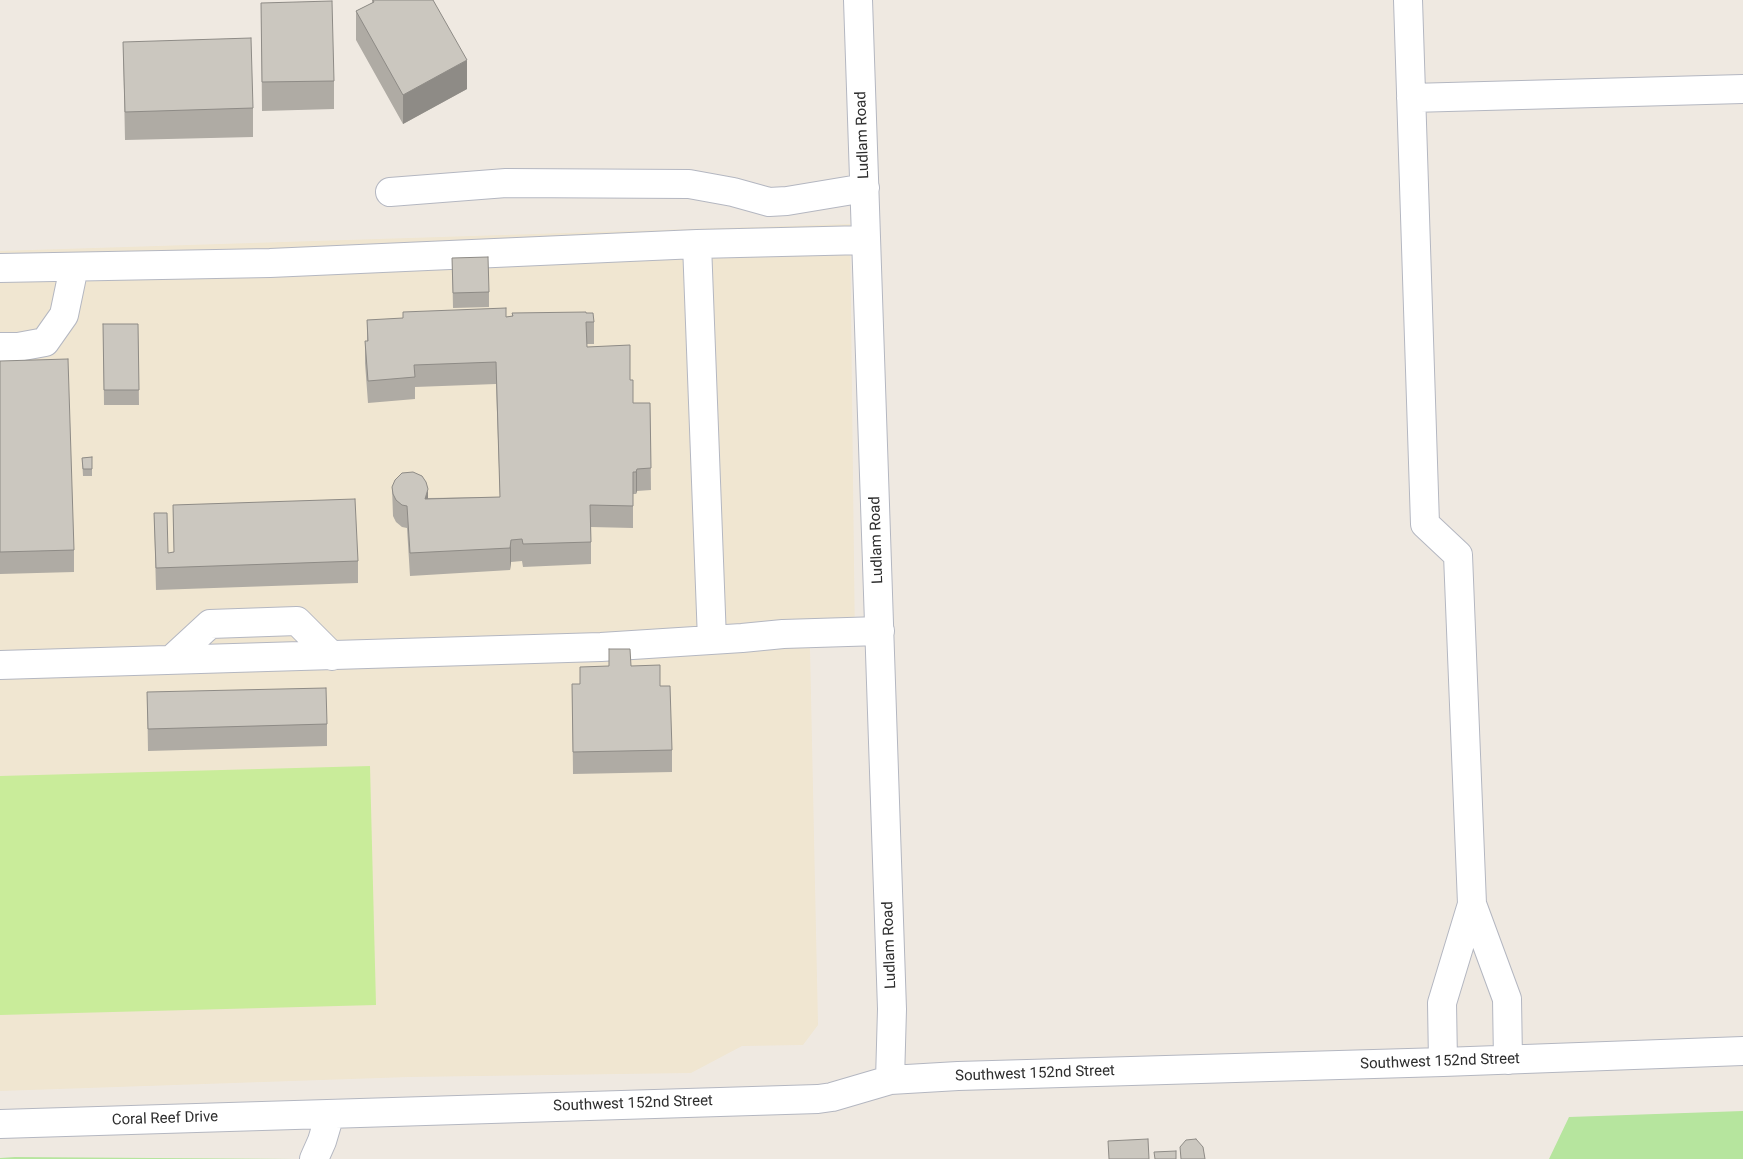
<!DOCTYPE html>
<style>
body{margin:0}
canvas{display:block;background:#efe9e1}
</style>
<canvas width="1743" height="1159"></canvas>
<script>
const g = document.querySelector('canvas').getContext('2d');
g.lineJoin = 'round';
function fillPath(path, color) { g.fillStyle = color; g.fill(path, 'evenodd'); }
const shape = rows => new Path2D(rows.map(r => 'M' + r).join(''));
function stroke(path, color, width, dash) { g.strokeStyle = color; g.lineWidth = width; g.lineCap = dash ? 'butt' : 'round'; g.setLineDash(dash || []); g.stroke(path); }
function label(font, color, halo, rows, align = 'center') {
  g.font = font + ' Roboto,sans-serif'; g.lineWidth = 4.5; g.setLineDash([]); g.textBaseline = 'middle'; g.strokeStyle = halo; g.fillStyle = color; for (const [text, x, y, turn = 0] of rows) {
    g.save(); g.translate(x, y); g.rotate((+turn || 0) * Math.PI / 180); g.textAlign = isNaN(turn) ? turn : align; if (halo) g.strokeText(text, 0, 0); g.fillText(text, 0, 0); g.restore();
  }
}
fillPath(shape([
 [850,224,855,646,810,648,818,1025,803,1045,742,1046,691,1073,409,1077,0,1091,0,251]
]), '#f0e6d1');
fillPath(shape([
 [1743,1111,1743,1159,1549,1159,1569,1117],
 [15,1157,296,1159,0,1159,0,1158]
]), '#b6e59e');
fillPath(shape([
 [370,766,376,1005,0,1015,0,776]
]), '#c9ec9a');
const minor = shape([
 [858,0,892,1009,890,1080],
 [1408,0,1425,524,1458,555,1472,904,1507,999,1508,1060],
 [1411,98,1743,89],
 [390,192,506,183,689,184,733,192,769,202,787,201,865,188],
 [697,244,712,640],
 [0,268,270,263,697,244,866,240],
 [0,347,18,347,45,342,64,315,74,267],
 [171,660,210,624,297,621,332,656],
 [0,665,601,647,742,638,783,634,880,631],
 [1443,1062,1442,1003,1472,904],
 [0,1124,818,1099,832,1097,890,1080,958,1076,1443,1062,1743,1051],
 [314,1159,322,1141,330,1114]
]);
stroke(minor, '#b4b7c1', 30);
stroke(minor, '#fff', 28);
fillPath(shape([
 [372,0,433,0,467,89,403,124,356,40,356,11,372,3],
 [261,3,334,81,334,109,262,111],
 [123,42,253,108,253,137,125,140],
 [452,258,489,292,489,307,453,308],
 [512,313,586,313,594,322,594,344,587,344,587,347,630,380,633,403,650,403,651,490,637,491,636,494,633,494,633,528,591,527,591,564,523,567,522,561,511,562,510,570,410,576,407,528,402,527,396,522,393,516,392,487,428,498,500,497,496,384,415,387,415,399,368,403,365,363,365,341,367,341,367,320,506,317,512,316],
 [103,324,138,324,139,405,104,405],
 [0,361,74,550,74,572,0,574],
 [92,457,92,476,83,476,82,458],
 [173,505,358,561,358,583,156,590,154,513,168,553,174,553],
 [609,649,631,666,660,686,672,750,672,772,573,774,572,684,580,684,609,666],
 [147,692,327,724,327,746,148,751]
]), '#afaba4');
fillPath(shape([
 [467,60,467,89,403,124,403,95],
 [637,469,637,491,636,494,636,472],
 [428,489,428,511,425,499],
 [511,540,511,562,510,570,510,548]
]), '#8e8b86');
const building = shape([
 [373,0,433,0,467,60,403,95,356,11,374,2,373,0],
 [332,1,334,81,262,82,261,3,332,1],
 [251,38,253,108,125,112,123,42,251,38],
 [488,257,489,292,453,293,452,258,488,257],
 [506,308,506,317,513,316,512,313,586,312,586,313,593,313,594,322,586,322,587,347,630,345,630,380,633,380,633,403,650,403,651,468,637,469,636,472,633,472,633,506,590,505,591,542,523,544,522,539,511,540,510,548,410,553,407,506,402,505,396,500,393,494,392,487,395,480,402,473,413,472,422,476,426,482,428,489,425,499,500,497,496,362,414,365,415,377,368,381,365,341,368,341,367,320,403,318,403,312,506,308],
 [103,324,138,324,139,390,104,390,103,324],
 [68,359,74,550,0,552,0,361,68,359],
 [92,457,92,469,83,469,82,458,92,457],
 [355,499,358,561,156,568,154,513,167,513,168,553,174,552,173,505,355,499],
 [609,649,630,649,631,666,660,665,660,686,670,686,672,750,573,752,572,684,580,684,580,667,609,666,609,649],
 [326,688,327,724,148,729,147,692,326,688],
 [1148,1139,1149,1159,1109,1159,1108,1141,1148,1139],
 [1196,1139,1203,1147,1205,1159,1181,1159,1180,1147,1186,1140,1196,1139],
 [1176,1151,1176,1159,1155,1159,1154,1152,1176,1151]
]);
fillPath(building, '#cbc7bf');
stroke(building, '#8e8b86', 1);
label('15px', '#2e2e2e', '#fff', [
 ["Ludlam Road",863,135,-92],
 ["Ludlam Road",877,540,-92],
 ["Ludlam Road",890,945,-92],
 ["Southwest 152nd Street",1440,1062,-2],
 ["Southwest 152nd Street",1035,1074,-2],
 ["Southwest 152nd Street",633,1104,-2],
 ["Coral Reef Drive",165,1119,-2]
]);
</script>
